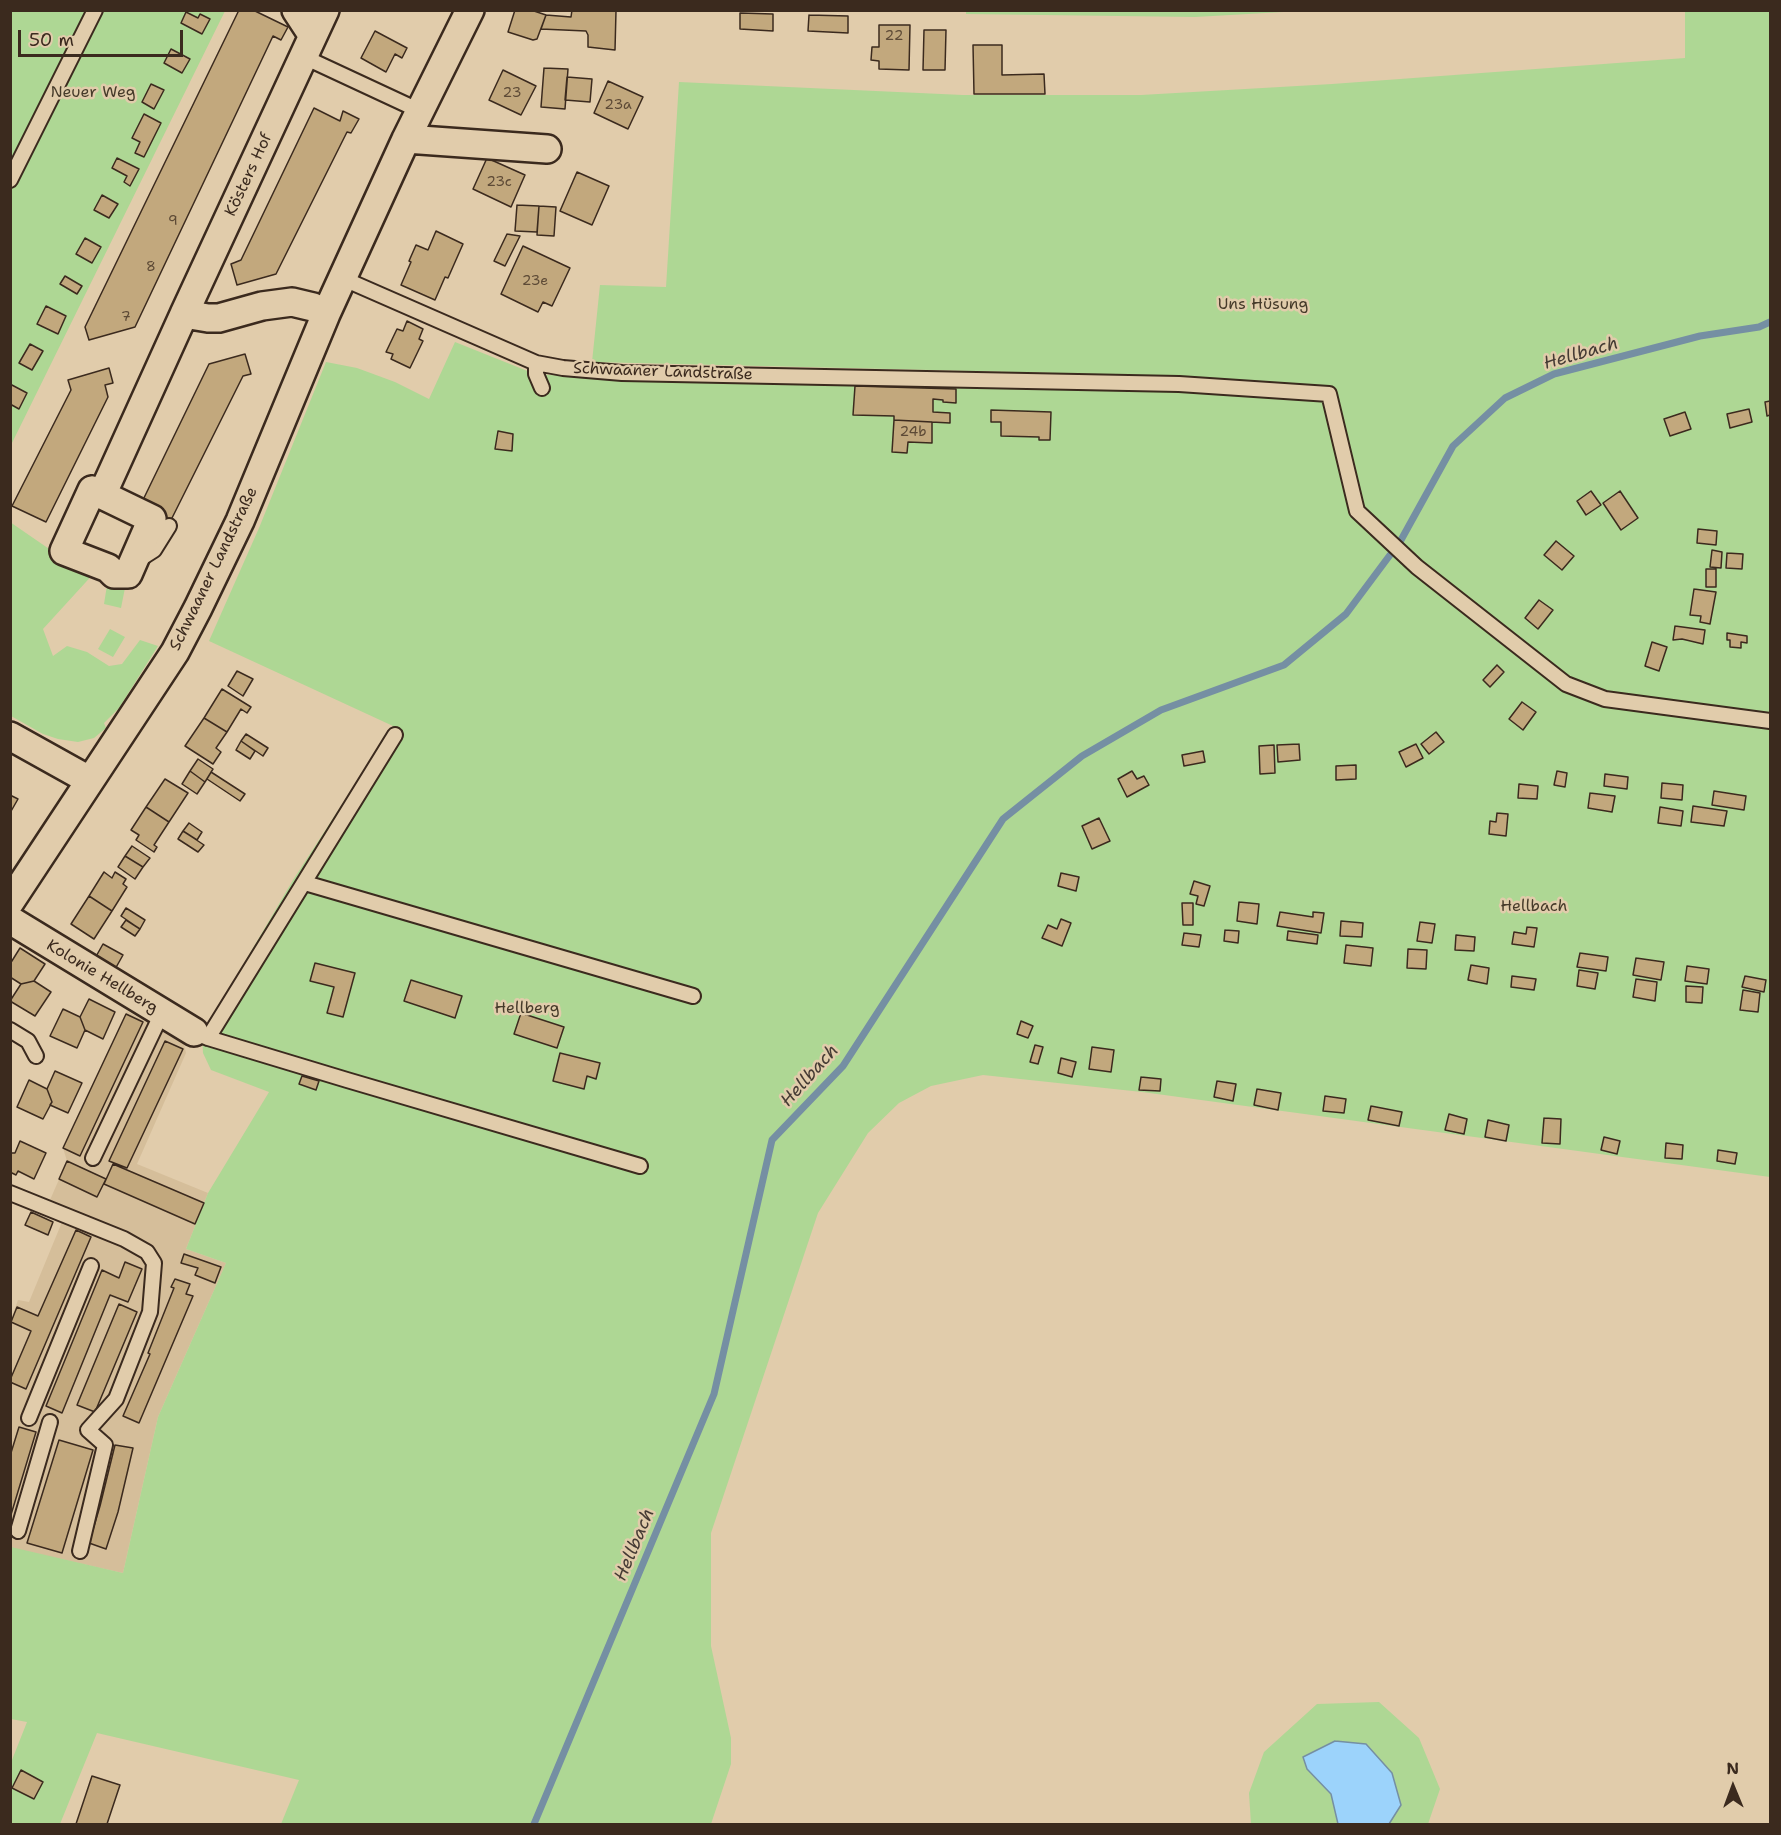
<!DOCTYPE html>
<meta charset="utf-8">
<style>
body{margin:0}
#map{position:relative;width:1781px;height:1835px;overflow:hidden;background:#e1ccab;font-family:"Shantell Sans",sans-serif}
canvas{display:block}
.frame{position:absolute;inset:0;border:12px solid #3b2a1e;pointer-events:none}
.north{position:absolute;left:1703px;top:1757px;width:60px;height:60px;-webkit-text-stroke:4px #e1ccab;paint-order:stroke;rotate:359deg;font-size:16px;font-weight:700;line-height:24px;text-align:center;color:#3b2a1e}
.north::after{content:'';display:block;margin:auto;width:21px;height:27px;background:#3b2a1e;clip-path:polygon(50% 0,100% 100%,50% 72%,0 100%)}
.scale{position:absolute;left:18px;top:30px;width:165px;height:27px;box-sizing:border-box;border:3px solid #3b2a1e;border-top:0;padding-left:8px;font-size:18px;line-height:21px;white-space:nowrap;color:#3b2a1e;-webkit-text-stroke:4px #e1ccab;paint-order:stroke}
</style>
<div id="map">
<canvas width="1781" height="1835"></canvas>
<div class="frame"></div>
<div class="north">N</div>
<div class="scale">50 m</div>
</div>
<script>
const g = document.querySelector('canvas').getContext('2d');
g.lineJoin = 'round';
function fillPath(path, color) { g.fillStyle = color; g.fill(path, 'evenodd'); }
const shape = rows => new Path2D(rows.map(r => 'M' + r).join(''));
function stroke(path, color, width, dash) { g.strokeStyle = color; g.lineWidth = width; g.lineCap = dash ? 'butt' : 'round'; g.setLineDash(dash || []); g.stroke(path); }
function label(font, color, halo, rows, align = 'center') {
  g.font = font + ' "Shantell Sans",sans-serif'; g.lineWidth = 5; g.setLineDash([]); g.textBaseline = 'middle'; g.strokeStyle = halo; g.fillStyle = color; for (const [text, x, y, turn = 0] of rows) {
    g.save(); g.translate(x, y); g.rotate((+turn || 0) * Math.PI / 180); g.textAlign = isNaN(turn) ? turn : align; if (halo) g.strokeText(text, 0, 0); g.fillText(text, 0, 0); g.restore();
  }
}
fillPath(shape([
 [127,1011,184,1044,186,1053,137,1164,208,1193,186,1249,226,1263,158,1417,123,1573,11,1548,11,1319,18,1300,29,1302,62,1222,67,1208,50,1200,67,1161,63,1148]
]), '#d5be9a');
fillPath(shape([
 [11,11,225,11,11,445],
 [966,11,966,10,1301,11,1195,17,966,14],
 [1685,11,1770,11,1770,1177,1142,1092,983,1075,931,1086,899,1103,868,1133,818,1213,711,1533,711,1646,731,1738,731,1764,711,1824,281,1824,299,1780,97,1733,60,1824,11,1824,10,1765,27,1722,11,1719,11,1547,123,1573,158,1417,226,1263,186,1249,208,1193,269,1092,211,1070,203,1053,202,1035,293,880,393,726,209,641,259,528,326,362,357,368,395,382,429,399,455,342,535,374,550,375,698,381,831,381,1056,389,1057,373,592,362,600,285,666,287,679,82,963,95,1141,95,1332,84,1685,58],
 [10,522,55,553,96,571,43,629,53,656,67,646,87,652,109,666,122,664,140,640,158,646,119,708,104,723,106,728,94,738,78,742,58,739,43,734,11,716],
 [108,579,126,583,121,608,104,604],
 [110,629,125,637,113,657,98,649],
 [1379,1702,1419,1738,1440,1789,1428,1824,1251,1824,1249,1793,1264,1752,1317,1704]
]), '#aed794');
const water = shape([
 [1335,1741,1366,1744,1392,1773,1401,1805,1389,1824,1338,1824,1331,1794,1307,1769,1303,1757,1335,1741]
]);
fillPath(water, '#9cd3fb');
stroke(water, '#758fa3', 1.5);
stroke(shape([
 [1401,540,1453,446,1505,398,1554,374,1700,336,1759,327,1770,322],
 [534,1824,714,1394,772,1140,843,1066,1003,819,1082,756,1161,710,1284,665,1346,614,1390,555]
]), '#758fa3', 7);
const building = shape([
 [239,10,253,10,288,27,281,40,273,36,135,327,89,340,85,327,239,10],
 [515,10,531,10,546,15,537,39,533,40,508,32,515,10],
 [572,10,616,11,615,50,588,47,588,35,586,31,541,29,546,15,571,17,572,10],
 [186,12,198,18,200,14,210,19,202,34,181,23,186,12],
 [740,13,773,14,773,31,740,29,740,13],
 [809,15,848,16,848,33,808,31,809,15],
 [879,25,910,25,909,70,879,69,879,61,871,60,872,47,879,47,879,25],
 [924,30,946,30,945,70,923,70,924,30],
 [375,31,407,48,402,58,395,54,386,72,361,58,375,31],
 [973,45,1002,45,1002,75,1044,74,1045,94,974,94,973,45],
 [171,49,190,59,182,73,164,63,171,49],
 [544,68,568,69,565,109,541,107,544,68],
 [503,70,536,86,521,115,489,100,503,70],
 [567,77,592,79,590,102,565,100,567,77],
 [608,81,643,97,628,129,594,113,608,81],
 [151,84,164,90,154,109,142,102,151,84],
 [314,108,340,121,343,111,359,119,351,133,347,132,276,274,237,285,231,264,241,260,314,108],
 [144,114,161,123,144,157,135,153,140,142,132,138,144,114],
 [117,158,139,169,130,186,124,182,127,176,112,168,117,158],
 [487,158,525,175,511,207,473,189,487,158],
 [577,172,609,186,592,225,560,211,577,172],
 [102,195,118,204,109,218,94,210,102,195],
 [517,205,539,206,537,232,515,231,517,205],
 [539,206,556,207,554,236,537,235,539,206],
 [436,231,463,244,448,278,445,277,435,300,401,285,411,262,409,261,416,245,428,250,436,231],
 [507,234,520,236,505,266,494,261,507,234],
 [85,238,101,247,92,263,76,254,85,238],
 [523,246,570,268,552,306,543,302,538,312,501,294,523,246],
 [65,276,82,286,77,294,60,284,65,276],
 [46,306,66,316,58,334,37,324,46,306],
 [407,321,423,329,419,339,423,341,410,368,391,359,393,354,386,352,397,329,403,331,407,321],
 [30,344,43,351,32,370,19,363,30,344],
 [245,354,251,374,243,376,171,520,141,504,209,364,245,354],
 [109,368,113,383,105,385,108,397,46,522,12,506,71,390,68,380,109,368],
 [10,384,27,393,19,409,10,404,10,384],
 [855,386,956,389,956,403,943,402,943,400,933,399,933,412,950,413,950,423,894,420,894,416,853,415,855,386],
 [1770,401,1770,415,1767,416,1765,402,1770,401],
 [1749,409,1752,422,1730,428,1727,414,1749,409],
 [991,410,1051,412,1050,440,1039,440,1039,437,1001,436,1001,422,991,422,991,410],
 [1685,412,1691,429,1670,436,1664,419,1685,412],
 [894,420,932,422,932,443,908,442,907,453,892,452,894,420],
 [498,431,513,434,512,451,495,449,498,431],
 [1591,491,1601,505,1586,515,1577,501,1591,491],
 [1620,491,1638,518,1621,530,1603,503,1620,491],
 [1698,529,1717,531,1716,545,1697,543,1698,529],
 [1556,541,1574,556,1562,570,1544,555,1556,541],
 [1712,550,1722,552,1721,568,1710,567,1712,550],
 [1727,553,1743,554,1742,569,1726,568,1727,553],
 [1706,569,1716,569,1716,587,1706,587,1706,569],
 [1694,589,1716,592,1710,624,1700,622,1701,616,1690,615,1694,589],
 [1539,600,1553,610,1538,629,1525,618,1539,600],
 [1675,626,1705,630,1703,644,1682,639,1673,640,1675,626],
 [1727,633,1747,636,1747,643,1741,642,1741,648,1730,647,1730,640,1727,640,1727,633],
 [1652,642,1667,647,1659,671,1645,666,1652,642],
 [1497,665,1504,672,1490,687,1483,680,1497,665],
 [237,671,253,679,243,696,228,686,237,671],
 [222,689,251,707,247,713,241,709,227,732,204,718,222,689],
 [1522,702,1536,712,1523,730,1509,719,1522,702],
 [204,718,227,732,216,748,221,752,213,764,185,746,204,718],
 [1436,732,1444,742,1429,754,1421,744,1436,732],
 [246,734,268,748,263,756,241,741,246,734],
 [241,741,255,751,250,759,236,750,241,741],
 [1299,744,1300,760,1278,762,1277,745,1299,744],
 [1416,744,1423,758,1406,767,1399,752,1416,744],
 [1274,745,1275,773,1260,774,1259,746,1274,745],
 [1203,751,1205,762,1184,766,1182,755,1203,751],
 [198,759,213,769,205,782,190,771,198,759],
 [1356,765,1356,779,1336,780,1336,766,1356,765],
 [190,771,205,782,197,794,182,784,190,771],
 [1132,771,1137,779,1144,776,1149,785,1127,797,1118,779,1132,771],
 [1557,771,1567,773,1565,787,1554,785,1557,771],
 [211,772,245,794,240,801,207,779,211,772],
 [1605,774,1628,777,1627,789,1604,786,1605,774],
 [165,779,188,793,169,822,146,807,165,779],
 [1662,783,1683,785,1682,800,1661,798,1662,783],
 [1519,784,1538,786,1537,799,1518,798,1519,784],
 [1714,791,1746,796,1744,810,1712,805,1714,791],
 [1590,793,1615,796,1612,812,1588,808,1590,793],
 [10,795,18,799,10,813,10,795],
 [1693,806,1727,811,1724,826,1691,822,1693,806],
 [146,807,169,822,154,845,157,847,154,852,136,840,139,835,131,830,146,807],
 [1660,807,1683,811,1681,826,1658,823,1660,807],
 [1497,813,1508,814,1506,836,1489,834,1490,821,1496,822,1497,813],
 [1099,818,1110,841,1092,849,1082,826,1099,818],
 [189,823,202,832,197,840,183,831,189,823],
 [183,831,204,845,198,852,178,839,183,831],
 [132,846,150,858,143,867,125,856,132,846],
 [125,856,143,867,135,879,118,867,125,856],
 [104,872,112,878,115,872,126,879,123,884,127,887,112,911,89,896,104,872],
 [1061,873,1079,877,1076,891,1058,886,1061,873],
 [1194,881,1210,886,1204,906,1196,904,1198,896,1190,894,1194,881],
 [89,896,112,911,94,939,71,924,89,896],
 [1239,902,1259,904,1257,924,1237,921,1239,902],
 [1182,903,1193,903,1193,925,1183,925,1182,903],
 [126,908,145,920,140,929,121,916,126,908],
 [1280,912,1313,917,1313,912,1324,913,1321,933,1277,926,1280,912],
 [1061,919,1071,923,1062,946,1042,938,1048,925,1057,929,1061,919],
 [126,920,140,929,135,936,121,927,126,920],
 [1341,921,1363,923,1362,937,1340,936,1341,921],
 [1420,922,1435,924,1432,943,1417,941,1420,922],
 [1527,927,1537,928,1534,947,1512,944,1514,932,1526,934,1527,927],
 [1225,930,1239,931,1238,943,1224,941,1225,930],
 [1288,931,1318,935,1317,944,1287,940,1288,931],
 [1184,933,1201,935,1199,947,1182,945,1184,933],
 [1456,935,1475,937,1474,951,1455,950,1456,935],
 [103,944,123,955,114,971,94,960,103,944],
 [1346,945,1373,948,1371,966,1344,963,1346,945],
 [20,948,45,964,34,981,21,984,10,977,10,964,20,948],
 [1408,949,1427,950,1426,969,1407,968,1408,949],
 [1580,953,1608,957,1606,971,1577,967,1580,953],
 [1636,958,1664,962,1661,980,1633,975,1636,958],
 [315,963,355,973,343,1017,327,1013,334,987,310,981,315,963],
 [1471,965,1489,968,1487,984,1468,980,1471,965],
 [1687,966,1709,969,1707,984,1685,981,1687,966],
 [1579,970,1598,973,1595,989,1577,986,1579,970],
 [1512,976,1536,979,1534,990,1511,987,1512,976],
 [1745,976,1766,980,1764,992,1742,987,1745,976],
 [1636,979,1657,982,1655,1001,1633,997,1636,979],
 [411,980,462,996,455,1018,404,1001,411,980],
 [34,981,51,992,35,1016,10,1001,21,984,34,981],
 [1686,986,1703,987,1702,1003,1686,1002,1686,986],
 [1743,990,1760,993,1758,1012,1740,1010,1743,990],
 [89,999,115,1012,103,1039,85,1030,80,1017,89,999],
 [63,1009,80,1017,85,1030,77,1048,50,1036,63,1009],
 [521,1013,564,1027,557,1048,514,1034,521,1013],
 [126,1014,143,1022,80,1156,63,1148,126,1014],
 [1021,1021,1033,1026,1028,1038,1017,1034,1021,1021],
 [165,1041,183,1049,127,1168,109,1161,165,1041],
 [1035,1045,1043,1047,1038,1064,1030,1062,1035,1045],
 [1092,1047,1114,1050,1111,1072,1089,1069,1092,1047],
 [560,1053,600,1063,596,1079,587,1076,584,1089,553,1081,560,1053],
 [1061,1058,1076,1062,1072,1077,1058,1073,1061,1058],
 [55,1071,82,1083,68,1113,50,1105,52,1102,47,1089,55,1071],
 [302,1076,319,1081,316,1090,299,1084,302,1076],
 [1141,1077,1161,1079,1160,1091,1139,1090,1141,1077],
 [29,1080,47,1089,52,1102,43,1119,17,1107,29,1080],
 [1217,1081,1236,1084,1233,1101,1214,1097,1217,1081],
 [1257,1089,1281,1093,1278,1110,1254,1105,1257,1089],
 [1325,1096,1346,1099,1344,1113,1323,1111,1325,1096],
 [1371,1106,1402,1112,1399,1126,1368,1120,1371,1106],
 [1449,1114,1467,1119,1464,1134,1445,1130,1449,1114],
 [1544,1118,1561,1119,1560,1144,1542,1143,1544,1118],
 [1488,1120,1509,1125,1506,1141,1485,1137,1488,1120],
 [1604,1137,1620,1141,1617,1154,1601,1150,1604,1137],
 [20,1141,46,1153,34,1179,18,1171,16,1175,10,1172,10,1153,15,1153,20,1141],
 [1666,1143,1683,1145,1682,1159,1665,1158,1666,1143],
 [1718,1150,1737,1153,1735,1164,1717,1161,1718,1150],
 [67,1161,106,1179,97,1197,59,1179,67,1161],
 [113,1164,204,1203,195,1224,104,1184,113,1164],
 [31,1212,53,1222,48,1235,25,1225,31,1212],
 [76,1230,91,1237,26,1389,10,1382,10,1380,31,1331,11,1322,17,1307,38,1316,76,1230],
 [184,1254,221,1267,215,1283,195,1275,198,1268,181,1263,184,1254],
 [125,1262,142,1269,128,1302,110,1295,62,1413,46,1406,102,1270,119,1278,125,1262],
 [175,1279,190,1284,186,1294,193,1296,139,1423,123,1416,150,1354,148,1353,174,1288,171,1287,175,1279],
 [119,1304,137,1312,95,1412,77,1405,119,1304],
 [19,1427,36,1432,10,1518,10,1456,19,1427],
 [59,1440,93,1450,62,1553,27,1543,59,1440],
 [115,1445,133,1448,118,1512,106,1549,89,1543,100,1506,115,1445],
 [21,1770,43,1782,34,1799,12,1788,21,1770],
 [92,1776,120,1785,107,1824,76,1824,92,1776]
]);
fillPath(building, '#c2a87d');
stroke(building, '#3b2a1e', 1.5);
const lane = shape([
 [304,57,420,111],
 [10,180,95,10],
 [344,279,536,363,563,368,622,373,1179,384,1329,394,1357,511,1417,567,1566,684,1605,699,1770,721],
 [536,363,536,374,542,388],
 [138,556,143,557,154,550,169,526],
 [305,883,693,996],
 [10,1030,28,1041,36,1056],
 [194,1032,208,1038,347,1080,640,1166],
 [208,1038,395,735],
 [93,1158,162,1013],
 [10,1193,124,1239,147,1252,154,1263,150,1312,116,1399,88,1430,105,1445,80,1551],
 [29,1418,91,1266],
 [18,1531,50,1422]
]);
const street = shape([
 [296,10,313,36],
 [406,139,547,149],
 [184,314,325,10],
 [92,490,152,519,128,574,114,574,108,568,64,551,92,490],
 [102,495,184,314,208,318,219,318,262,306,292,302,313,307,326,314],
 [10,736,89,780],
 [10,902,175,652,198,608,240,521,326,314,406,139,470,10],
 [10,920,194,1032]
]);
stroke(lane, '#3b2a1e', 18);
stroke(street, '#3b2a1e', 32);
stroke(lane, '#e1ccab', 14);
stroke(street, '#e1ccab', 27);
label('14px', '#5d4a36', null, [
 ["22",894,36],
 ["23",512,93],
 ["23a",618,105],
 ["23c",499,182],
 ["9",173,221],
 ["8",151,267],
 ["23e",535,281],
 ["7",126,317],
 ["24b",913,432]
]);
label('16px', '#463b2a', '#e1ccab', [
 ["Neuer Weg",93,93],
 ["Uns Hüsung",1263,305],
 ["Hellbach",1534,907],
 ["Hellberg",527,1009]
]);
label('16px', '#3b2a1e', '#e1ccab', [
 ["Kösters Hof",249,175,-65],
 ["Schwaaner Landstraße",663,372,2],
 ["Schwaaner Landstraße",214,569,-64],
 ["Kolonie Hellberg",102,977,31]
]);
label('italic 18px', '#453b34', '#e1ccab', [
 ["Hellbach",1581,354,-16],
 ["Hellbach",810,1076,-48],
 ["Hellbach",635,1545,-67]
]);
</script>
